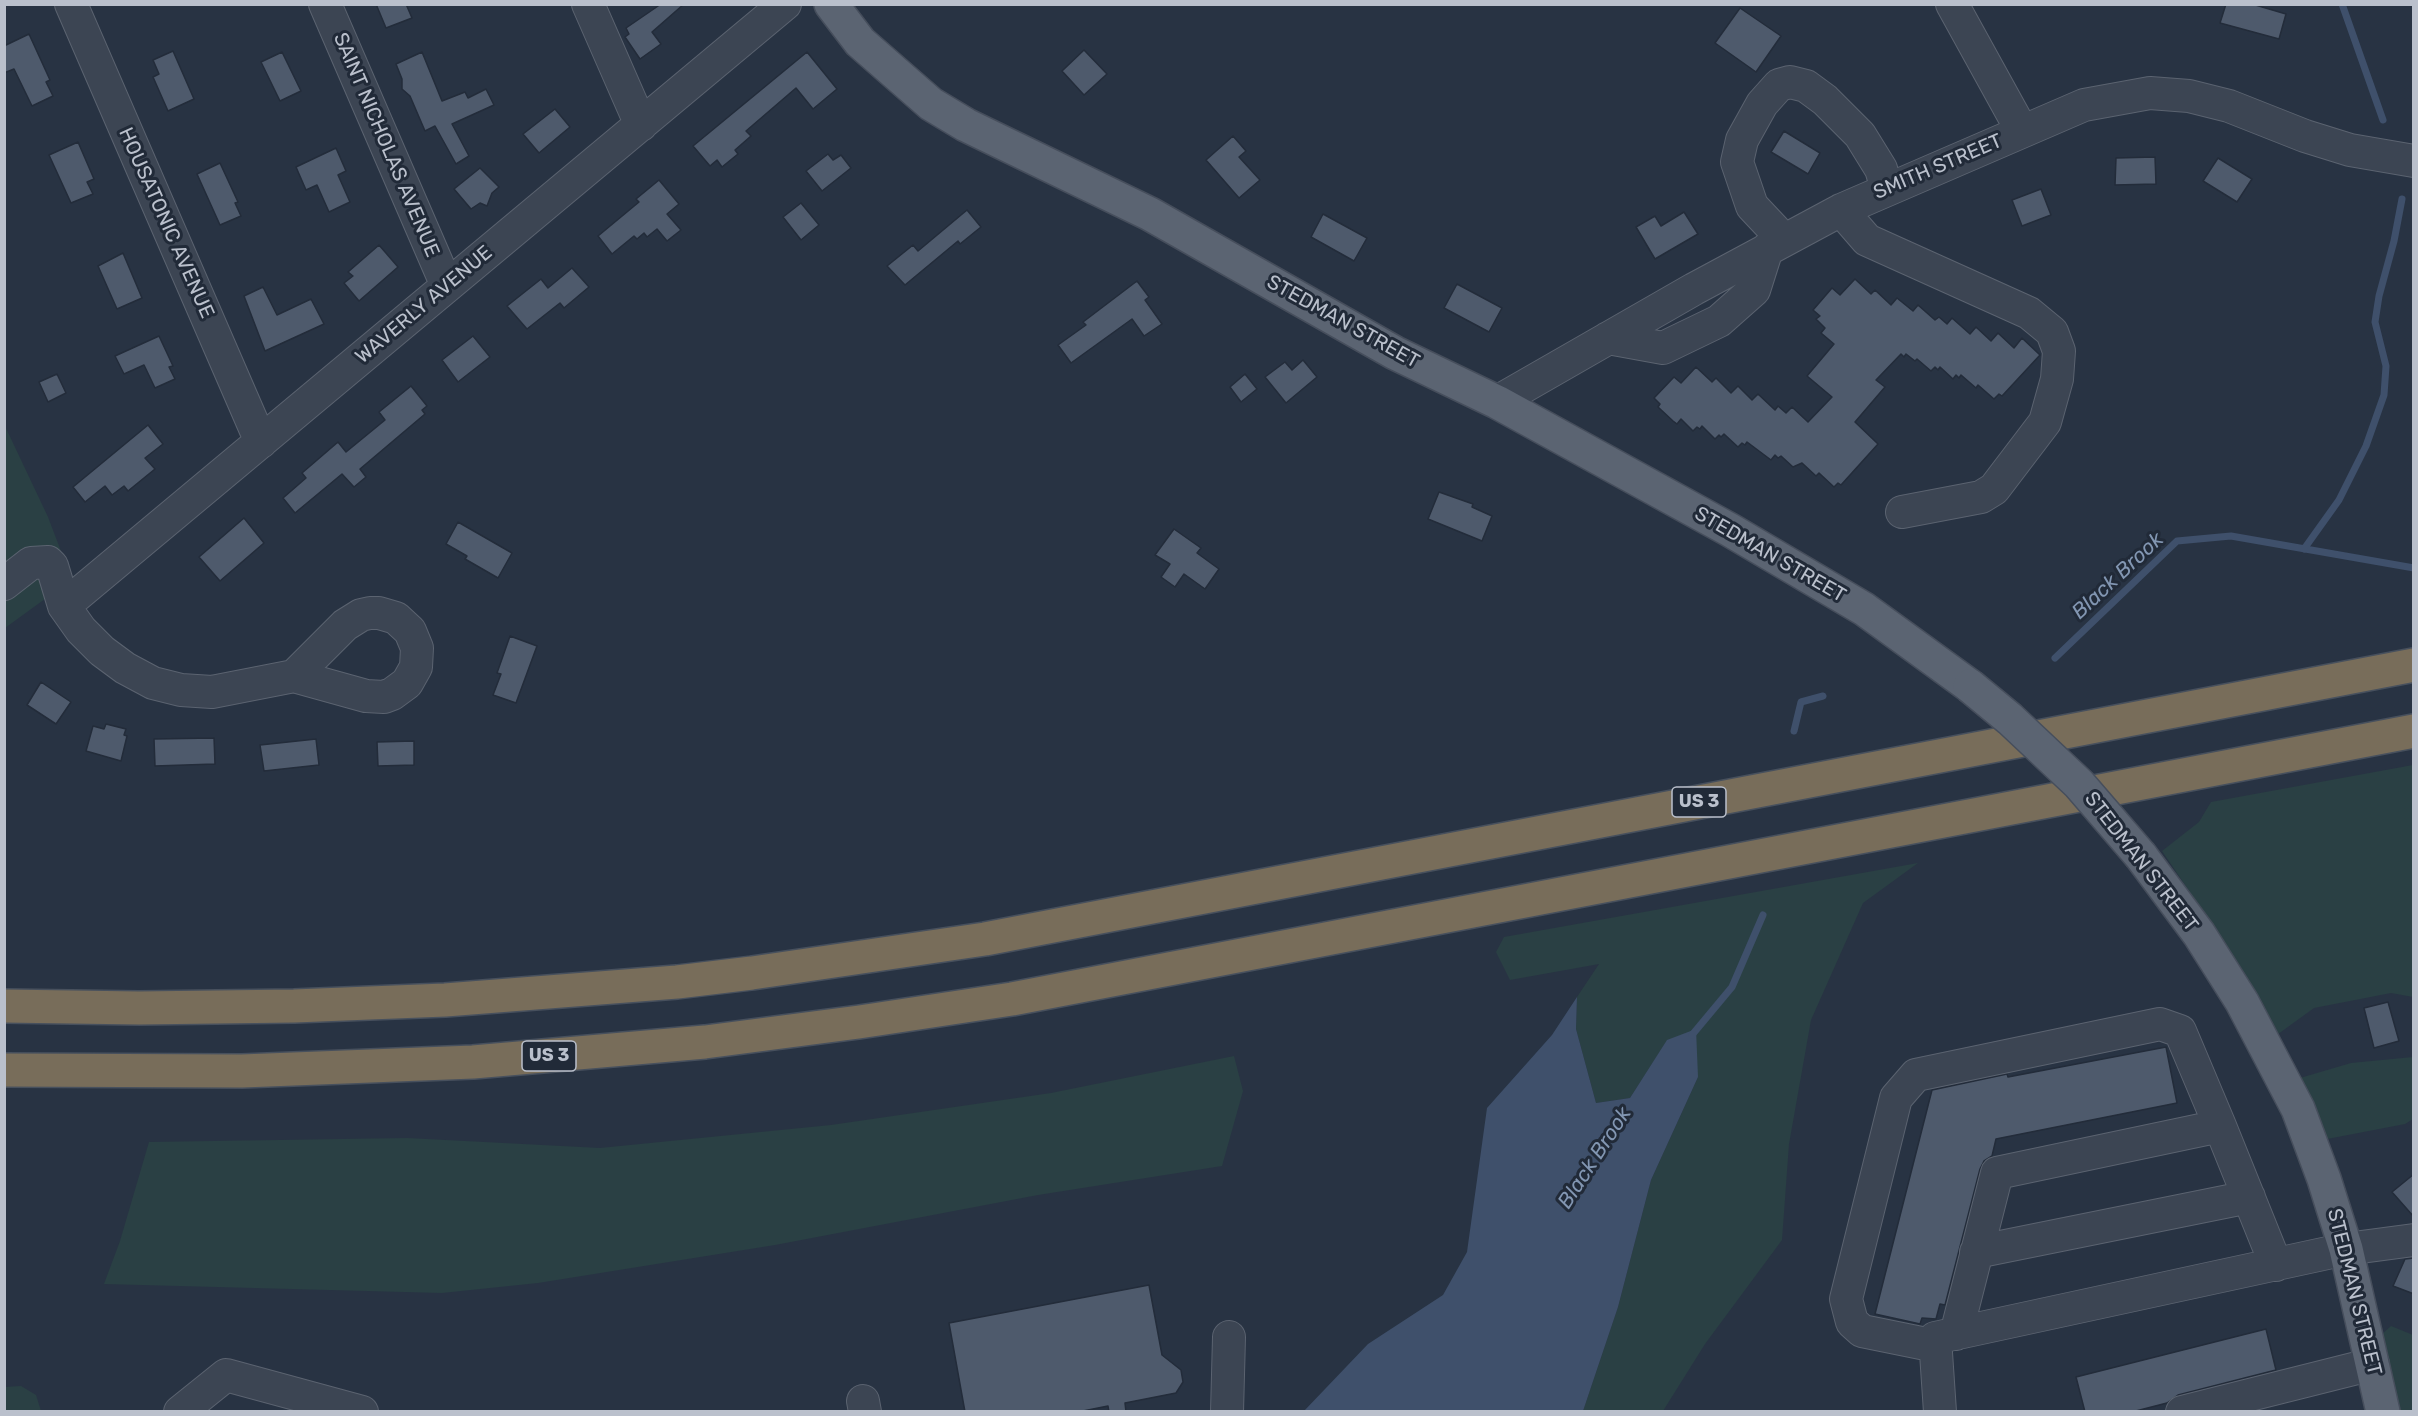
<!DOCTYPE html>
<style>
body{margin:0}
#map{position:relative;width:2418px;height:1416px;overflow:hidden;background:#283343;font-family:Rubik,sans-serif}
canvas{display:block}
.frame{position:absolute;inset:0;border:6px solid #bac0cc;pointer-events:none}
</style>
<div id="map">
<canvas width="2418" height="1416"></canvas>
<div class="frame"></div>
</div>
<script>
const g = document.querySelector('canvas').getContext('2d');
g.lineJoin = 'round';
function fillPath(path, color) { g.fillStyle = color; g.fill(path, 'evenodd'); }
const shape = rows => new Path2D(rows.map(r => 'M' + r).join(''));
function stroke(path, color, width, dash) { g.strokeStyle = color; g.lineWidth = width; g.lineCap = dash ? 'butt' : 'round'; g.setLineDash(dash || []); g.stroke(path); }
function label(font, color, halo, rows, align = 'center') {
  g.font = font + ' Rubik,sans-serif'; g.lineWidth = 6; g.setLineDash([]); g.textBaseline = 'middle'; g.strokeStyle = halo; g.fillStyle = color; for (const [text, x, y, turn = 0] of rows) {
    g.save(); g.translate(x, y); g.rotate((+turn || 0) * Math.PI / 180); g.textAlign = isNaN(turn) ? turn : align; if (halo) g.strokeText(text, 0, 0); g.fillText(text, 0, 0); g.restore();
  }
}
fillPath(shape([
 [4,424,48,517,67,567,60,588,5,628],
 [2413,765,2413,997,2391,993,2314,1008,2274,1037,2242,969,2162,851,2199,822,2211,802],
 [1918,863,1863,903,1811,1020,1789,1144,1782,1240,1705,1344,1663,1411,1583,1411,1618,1307,1651,1180,1698,1077,1667,1041,1630,1098,1596,1103,1576,1029,1577,997,1599,964,1510,980,1496,952,1504,937],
 [1234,1056,1243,1091,1222,1166,1038,1195,775,1245,538,1283,442,1293,104,1284,120,1241,149,1142,407,1138,600,1148,831,1125,1051,1093],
 [2413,1057,2413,1119,2405,1124,2322,1140,2300,1078,2351,1063],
 [2391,1326,2413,1335,2413,1411,2397,1411,2380,1336],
 [21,1386,36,1395,41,1411,5,1411,5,1387]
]), '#2a4044');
fillPath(shape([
 [1577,997,1576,1029,1596,1103,1630,1098,1667,1040,1696,1029,1698,1077,1651,1180,1618,1307,1583,1411,1304,1411,1368,1344,1443,1295,1467,1252,1487,1108,1552,1035]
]), '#3f506b');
stroke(shape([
 [2342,4,2383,120],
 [2304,549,2339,500,2366,446,2384,395,2386,366,2375,322,2379,296,2394,241,2402,199],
 [2055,658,2177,541,2231,536,2414,568],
 [1794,731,1801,702,1823,696],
 [1692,1035,1732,987,1763,915]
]), '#3f506b', 7);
const building = shape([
 [376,4,406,4,412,18,386,28,376,4],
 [661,4,684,4,652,32,661,44,640,59,625,37,629,34,626,28,661,4],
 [2226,4,2252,4,2286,14,2279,39,2220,23,2226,4],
 [1740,8,1781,36,1756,72,1715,43,1740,8],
 [29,34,50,80,46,82,53,96,32,106,14,69,4,73,4,46,29,34],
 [1084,50,1107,74,1084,95,1062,71,1084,50],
 [173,51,194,99,168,111,153,77,159,74,153,60,173,51],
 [282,52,301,91,280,101,261,62,282,52],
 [422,52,442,101,465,92,468,98,486,89,494,105,452,124,469,156,456,164,435,126,425,131,410,96,402,89,402,79,396,64,422,52],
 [807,52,837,89,813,109,796,88,746,131,751,136,735,150,738,154,722,167,717,160,710,166,693,146,807,52],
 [555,109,570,127,539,153,523,134,555,109],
 [1784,131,1820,153,1808,174,1771,152,1784,131],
 [1233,136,1246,151,1239,157,1260,180,1239,198,1206,160,1233,136],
 [78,142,94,179,87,182,93,194,71,203,49,155,78,142],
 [336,148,346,171,338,175,350,202,329,212,317,185,306,190,296,167,336,148],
 [828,154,833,160,841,155,851,168,822,191,806,171,828,154],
 [2155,157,2156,184,2115,185,2116,158,2155,157],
 [2218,158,2252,179,2237,202,2203,181,2218,158],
 [220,163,238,202,235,203,241,216,220,225,197,174,220,163],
 [480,168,499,187,492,193,487,206,480,203,471,209,454,189,480,168],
 [659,180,679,204,667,214,681,230,667,241,657,229,647,237,644,233,637,239,634,236,612,254,598,236,639,202,636,199,659,180],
 [2041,189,2051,215,2022,226,2012,200,2041,189],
 [801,203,819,225,801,240,783,217,801,203],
 [967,210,981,227,960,244,958,241,905,285,887,266,913,245,918,251,967,210],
 [1684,212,1698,234,1655,259,1636,227,1655,216,1661,226,1684,212],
 [1323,214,1367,238,1354,261,1311,237,1323,214],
 [379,245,398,267,359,301,344,283,353,276,348,272,379,245],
 [123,253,142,298,117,309,98,266,123,253],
 [572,268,589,287,564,308,560,303,527,329,507,306,541,279,548,288,572,268],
 [1855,279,1871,294,1875,290,1891,305,1897,298,1913,311,1918,305,1935,320,1939,317,1947,324,1952,318,1970,334,1976,327,1991,341,1998,333,2014,348,2022,338,2040,355,2002,396,1999,394,1994,399,1978,385,1976,388,1961,375,1959,378,1956,375,1953,379,1940,367,1938,370,1935,367,1931,371,1917,359,1915,361,1906,354,1904,357,1901,354,1876,380,1885,387,1855,422,1878,444,1841,485,1838,483,1834,487,1819,473,1816,476,1802,463,1793,467,1781,456,1778,458,1775,455,1771,460,1747,442,1745,445,1742,443,1738,447,1724,434,1721,437,1719,435,1715,439,1702,426,1700,429,1697,427,1693,431,1681,419,1677,424,1673,421,1658,407,1660,404,1654,398,1674,377,1681,383,1696,367,1712,382,1716,378,1731,393,1738,386,1752,400,1758,394,1775,410,1778,406,1786,413,1792,407,1808,422,1832,397,1807,376,1834,344,1821,333,1825,328,1816,319,1820,316,1813,310,1832,288,1840,295,1855,279],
 [1137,281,1149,297,1145,300,1162,324,1144,336,1132,319,1071,363,1058,345,1086,325,1083,322,1137,281],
 [1457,284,1502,308,1489,332,1444,308,1457,284],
 [263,287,277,315,311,299,324,324,265,351,244,296,263,287],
 [159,336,173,366,169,367,175,379,155,388,144,365,124,374,115,356,159,336],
 [473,336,490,357,458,382,442,360,473,336],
 [1303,360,1317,377,1286,403,1265,377,1285,362,1292,370,1303,360],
 [57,374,66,393,48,402,39,382,57,374],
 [1245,374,1257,389,1241,402,1230,387,1245,374],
 [411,386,427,406,422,410,425,414,360,469,366,477,354,487,342,474,295,513,283,498,306,478,302,473,338,442,346,452,385,420,379,412,411,386],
 [148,425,163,444,145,458,155,469,128,491,124,486,112,495,105,486,85,502,73,487,148,425],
 [1439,492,1473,504,1472,507,1492,516,1482,541,1428,519,1439,492],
 [244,518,264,543,220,581,199,557,244,518],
 [458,522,512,553,498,578,465,559,467,556,446,544,458,522],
 [1174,529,1201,548,1197,553,1219,569,1205,589,1184,574,1175,587,1161,577,1170,564,1155,555,1174,529],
 [510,636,537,646,516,703,493,695,501,674,497,673,510,636],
 [41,682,71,702,56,724,27,705,41,682],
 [106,724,126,729,124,735,127,736,121,761,86,751,93,726,104,729,106,724],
 [214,738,215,764,155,766,154,739,214,738],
 [316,739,319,765,264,771,260,745,316,739],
 [414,741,414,765,378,766,377,742,414,741],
 [2388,1002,2399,1041,2374,1048,2364,1008,2388,1002],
 [2166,1047,2177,1103,1996,1139,1992,1156,1984,1161,1980,1169,1945,1305,1940,1304,1936,1319,1922,1318,1920,1324,1875,1314,1932,1090,2007,1074,2008,1077,2166,1047],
 [2414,1174,2414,1217,2392,1192,2414,1174],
 [2414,1258,2414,1294,2393,1286,2405,1259,2414,1258],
 [1149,1285,1162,1355,1181,1370,1183,1382,1176,1393,1125,1403,1126,1412,1109,1412,1108,1406,1078,1412,965,1412,949,1323,1149,1285],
 [2266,1329,2276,1370,2178,1395,2167,1403,2132,1412,2085,1412,2076,1377,2266,1329]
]);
fillPath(building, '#4e5a6c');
stroke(building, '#232c3a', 1.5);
const minor = shape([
 [71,4,261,442],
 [325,4,447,286],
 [588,4,641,125],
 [1952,4,2022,131],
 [1841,210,1867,240,2029,313,2052,332,2059,351,2057,379,2045,422,1994,489,1981,497,1902,512],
 [1784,240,1752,206,1737,162,1742,140,1762,104,1779,85,1790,82,1806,86,1825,100,1860,135,1881,169,1887,189],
 [1608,338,1663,348,1719,321,1754,290,1767,249],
 [1497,402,1694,289,1841,210,2084,105,2150,93,2189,96,2229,106,2305,136,2350,150,2414,161],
 [4,584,31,563,48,562,52,566,64,606,81,630,102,651,125,668,153,683,181,690,212,692,294,676,366,696,384,697,392,694,407,683,416,667,417,648,410,631,396,618,379,613,370,613,361,615,345,625,294,676],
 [64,606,785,4],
 [1976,1252,2249,1197],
 [1956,1334,1997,1173,2220,1126,2276,1265],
 [1936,1346,1862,1331,1852,1322,1846,1299,1896,1098,1916,1075,2160,1024,2180,1031,2220,1126],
 [863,1401,865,1412],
 [180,1412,226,1375,362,1412],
 [1227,1412,1229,1337],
 [1940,1412,1935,1338,2346,1249,2414,1240],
 [2182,1412,2373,1364]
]);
const major = shape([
 [831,4,860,42,931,104,966,125,1150,214,1395,353,1497,402,1730,530,1864,609,1970,686],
 [2141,856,2199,934,2242,1002,2298,1109,2324,1179,2346,1249,2383,1412]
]);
const highway = shape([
 [4,1006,139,1008,294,1006,445,1000,677,982,752,973,985,939,2414,665],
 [4,1070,242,1071,473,1062,705,1042,859,1022,1012,999,2414,731]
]);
stroke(minor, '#5b6370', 34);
stroke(major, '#464e5c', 36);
stroke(highway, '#47505d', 36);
stroke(minor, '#3c4553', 32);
stroke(major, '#5b6472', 33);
stroke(highway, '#786d5a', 33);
const majorBridge = shape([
 [1970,686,2010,719,2079,784,2141,856]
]);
stroke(majorBridge, '#464e5c', 36, []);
stroke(majorBridge, '#5b6472', 33);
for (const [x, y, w] of [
 [1699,802,54],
 [549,1056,54]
]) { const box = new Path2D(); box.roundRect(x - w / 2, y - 15, w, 30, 4.5); g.fillStyle = '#212a38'; g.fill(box); stroke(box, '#bac0cc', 1.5); }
label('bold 18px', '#bac0cc', null, [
 ["US 3",1699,802],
 ["US 3",549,1056]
]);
label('20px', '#bac0cc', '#212a38', [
 ["SAINT NICHOLAS AVENUE",386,145,67],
 ["SMITH STREET",1938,167,-23],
 ["HOUSATONIC AVENUE",166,223,66],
 ["WAVERLY AVENUE",424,305,-40],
 ["STEDMAN STREET",1343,322,29],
 ["STEDMAN STREET",1770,555,30],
 ["STEDMAN STREET",2141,862,52],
 ["STEDMAN STREET",2354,1292,76]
]);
label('italic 21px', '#8296b2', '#212a38', [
 ["Black Brook",2118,576,-43],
 ["Black Brook",1595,1158,-57]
]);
</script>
